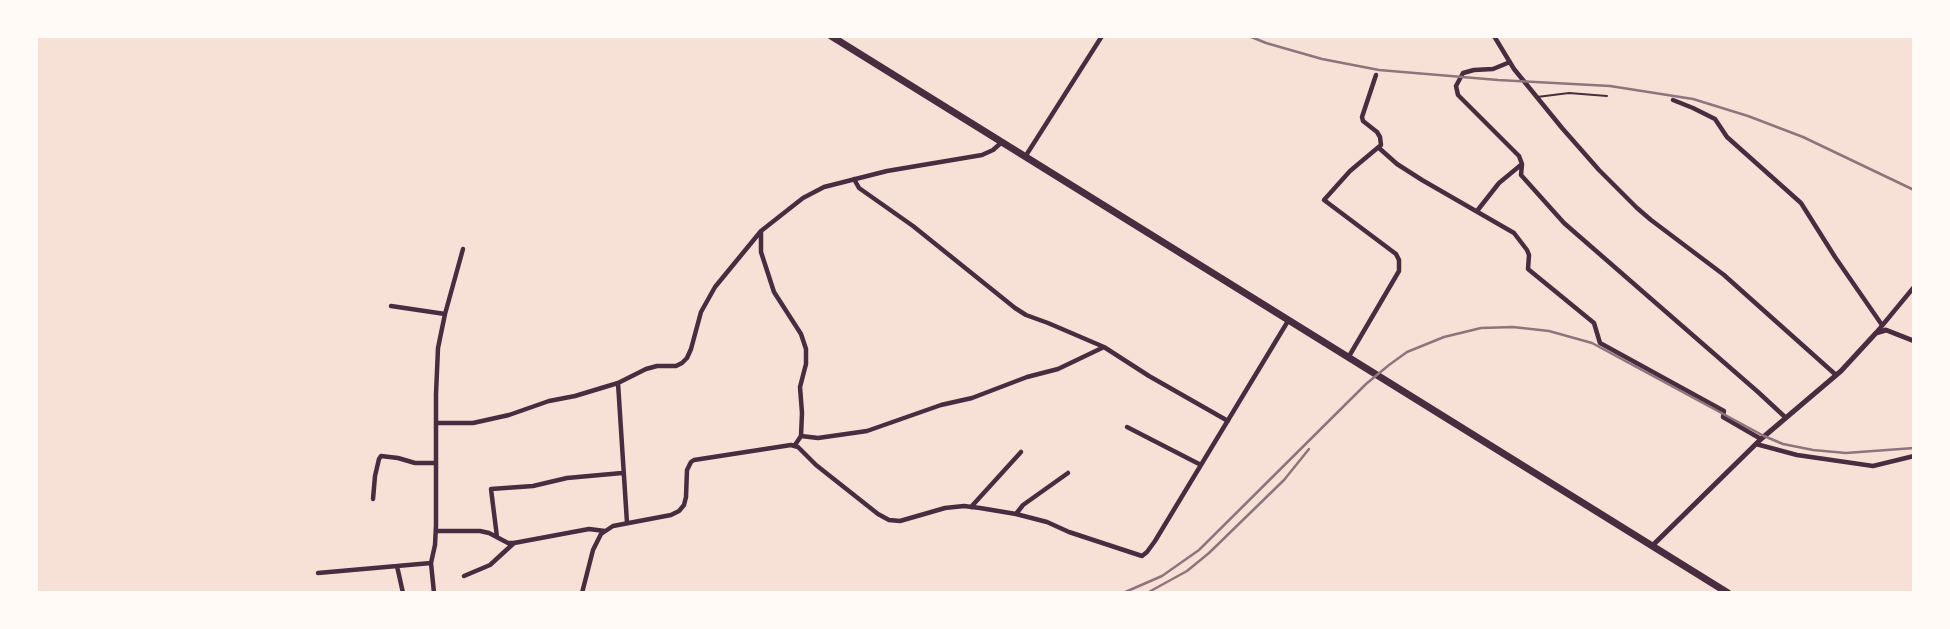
<!DOCTYPE html>
<style>
body{margin:0}
#map{position:relative;width:1950px;height:629px;overflow:hidden;background:#f7e1d7;font-family:"PT Sans",sans-serif}
canvas{display:block}
.frame{position:absolute;inset:0;border:38px solid #fffaf5;pointer-events:none}
</style>
<div id="map">
<canvas width="1950" height="629"></canvas>
<div class="frame"></div>
</div>
<script>
const g = document.querySelector('canvas').getContext('2d');
g.lineJoin = 'round';
const shape = rows => new Path2D(rows.map(r => 'M' + r).join(''));
function stroke(path, color, width, dash) { g.strokeStyle = color; g.lineWidth = width; g.lineCap = dash ? 'butt' : 'round'; g.setLineDash(dash || []); g.stroke(path); }
stroke(shape([
 [1537,97,1569,93,1607,96]
]), '#4a2c40', 2);
stroke(shape([
 [1494,36,1514,69,1562,128,1599,170,1637,208,1651,220,1724,275,1836,375],
 [1510,62,1493,69,1474,70,1463,73,1456,86,1458,95,1519,156,1522,164,1521,175,1564,223,1758,392,1785,417],
 [1673,100,1693,108,1715,119,1727,137,1801,203,1835,257,1882,325],
 [1379,148,1397,164,1422,180,1514,233,1527,250,1529,255,1528,269,1594,323,1600,343,1724,411,1723,417,1761,439],
 [1025,157,1102,36],
 [854,179,859,188,913,226,1015,308,1026,315,1048,323,1104,347,1149,376,1228,421],
 [1477,211,1499,183,1522,164],
 [761,231,761,252,774,292,801,334,806,349,806,364,800,387,802,413,801,436,795,445],
 [391,306,445,314,438,348,436,394,436,525,435,545,431,563,434,593],
 [445,314,463,249],
 [1876,333,1914,287],
 [1348,358,1399,271,1399,260,1396,254,1324,200,1350,171,1381,145,1380,137,1377,132,1363,121,1362,117,1376,75],
 [618,383,627,523],
 [436,423,473,423,509,415,549,401,575,396,618,383,646,369,657,366,676,366,682,363,687,358,691,349,701,312,715,287,761,231,803,198,824,187,887,171,982,155,993,150,1002,142],
 [1127,427,1201,465],
 [801,436,818,438,867,431,941,405,972,398,1027,377,1058,369,1104,347],
 [1756,444,1797,455,1873,466,1914,456],
 [373,499,375,476,379,459,381,456,398,458,415,463,436,463],
 [971,507,1021,452],
 [1016,514,1023,505,1068,473],
 [436,531,480,531,489,533,508,543,514,543,589,529,605,531],
 [497,537,491,489,533,486,567,478,622,473],
 [397,566,403,593],
 [318,573,431,563],
 [464,576,490,565,514,543],
 [582,593,593,550,601,534,613,526,671,515,679,511,684,505,686,497,687,470,691,462,694,460,791,445,798,447,816,465,878,514,889,520,900,521,945,508,964,506,980,508,1016,514,1047,522,1069,532,1142,556,1147,552,1155,541,1288,321]
]), '#4a2c40', 4.5);
stroke(shape([
 [1652,546,1761,439,1841,371,1876,333,1886,330,1914,341]
]), '#4a2c40', 5);
stroke(shape([
 [831,36,1728,593]
]), '#4a2c40', 7);
stroke(shape([
 [1249,36,1266,43,1322,59,1379,70,1498,80,1610,86,1693,99,1748,116,1803,137,1914,190],
 [1123,593,1162,576,1199,550,1366,384,1389,365,1407,352,1444,337,1481,328,1513,327,1549,331,1592,343,1764,436,1783,444,1813,450,1846,453,1914,448],
 [1147,593,1187,571,1209,553,1284,480,1309,449]
]), '#8f747c', 2.5);
</script>
